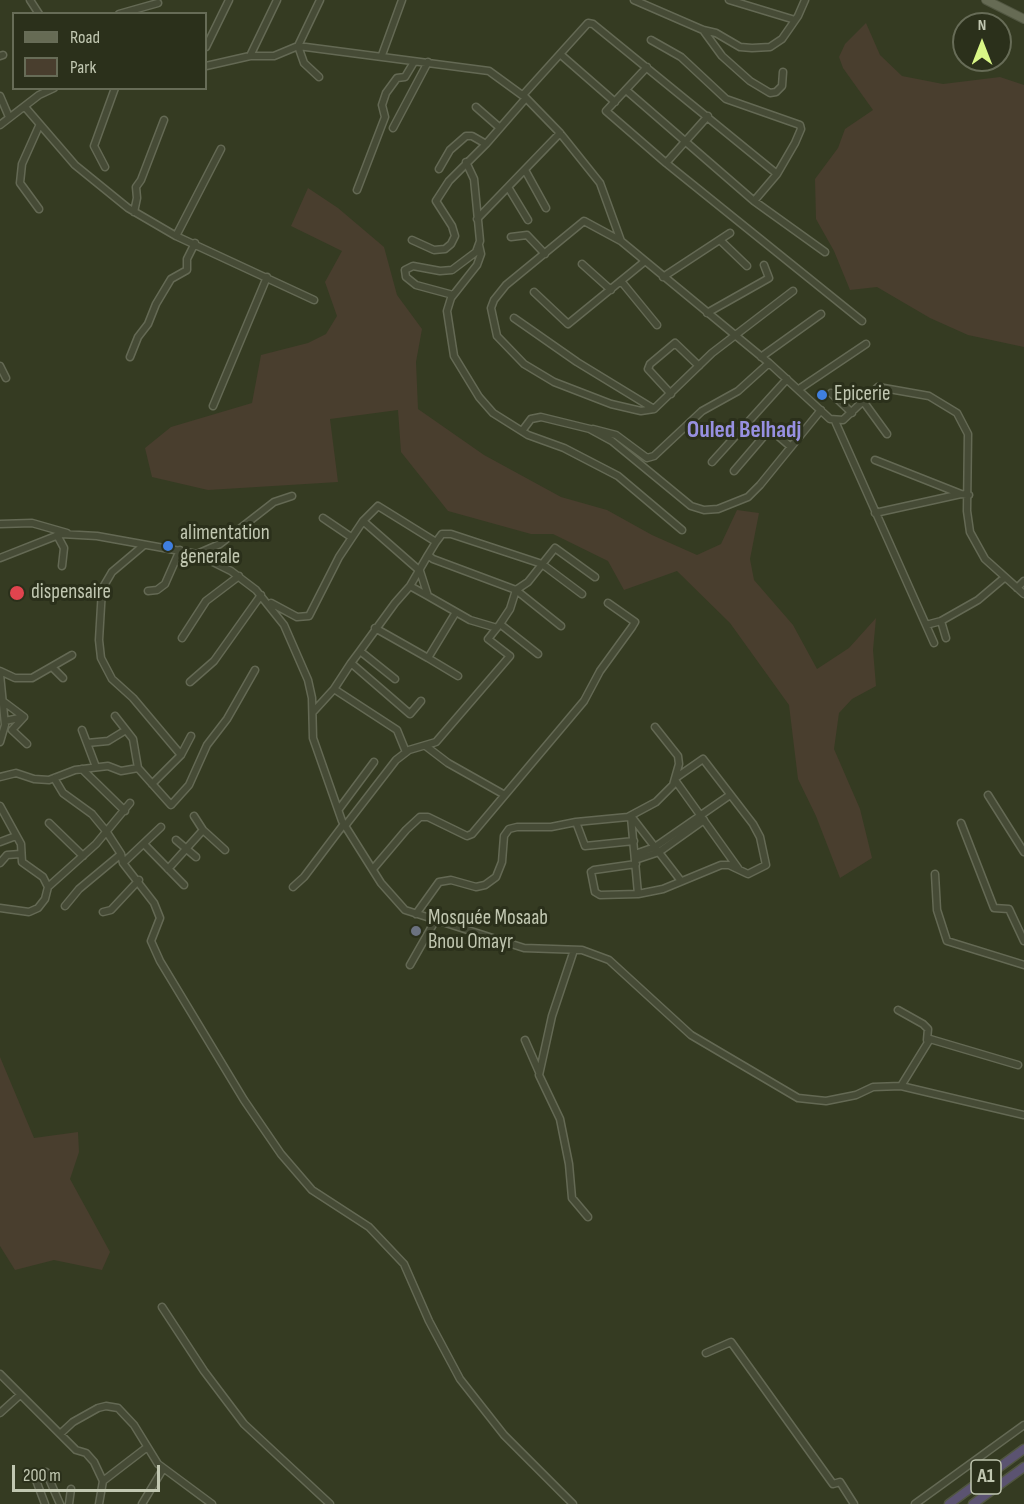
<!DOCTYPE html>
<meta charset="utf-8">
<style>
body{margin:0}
#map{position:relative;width:1024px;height:1504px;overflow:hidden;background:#353b22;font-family:"Sofia Sans Condensed",sans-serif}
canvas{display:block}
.legend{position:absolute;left:12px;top:12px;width:195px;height:78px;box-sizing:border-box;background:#2b301b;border:2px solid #676c57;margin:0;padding:8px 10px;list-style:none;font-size:18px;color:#c1c7b1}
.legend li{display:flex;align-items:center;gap:12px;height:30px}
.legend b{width:30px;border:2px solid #676c57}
.north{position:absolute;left:952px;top:12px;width:60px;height:60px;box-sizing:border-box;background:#2b301b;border:2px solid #676c57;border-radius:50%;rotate:0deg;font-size:16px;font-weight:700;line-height:24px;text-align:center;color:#c1c7b1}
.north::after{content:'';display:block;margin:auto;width:21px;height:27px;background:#d9f786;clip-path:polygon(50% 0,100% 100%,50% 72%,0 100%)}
.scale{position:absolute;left:12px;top:1465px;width:148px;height:27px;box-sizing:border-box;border:3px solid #c1c7b1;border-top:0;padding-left:8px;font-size:18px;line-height:21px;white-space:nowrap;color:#c1c7b1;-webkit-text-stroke:4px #2b301b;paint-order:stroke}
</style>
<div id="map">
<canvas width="1024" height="1504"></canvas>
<ul class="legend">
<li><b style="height:8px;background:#666b54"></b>Road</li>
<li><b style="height:16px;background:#493e2e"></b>Park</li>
</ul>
<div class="north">N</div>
<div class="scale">200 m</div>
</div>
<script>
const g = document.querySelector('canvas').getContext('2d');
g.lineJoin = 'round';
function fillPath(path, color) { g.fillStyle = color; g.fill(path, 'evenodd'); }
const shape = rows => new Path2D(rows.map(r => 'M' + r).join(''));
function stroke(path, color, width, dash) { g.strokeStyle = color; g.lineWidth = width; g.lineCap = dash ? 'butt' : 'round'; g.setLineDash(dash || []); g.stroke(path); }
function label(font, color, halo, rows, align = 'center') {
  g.font = font + ' "Sofia Sans Condensed",sans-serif'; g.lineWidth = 6; g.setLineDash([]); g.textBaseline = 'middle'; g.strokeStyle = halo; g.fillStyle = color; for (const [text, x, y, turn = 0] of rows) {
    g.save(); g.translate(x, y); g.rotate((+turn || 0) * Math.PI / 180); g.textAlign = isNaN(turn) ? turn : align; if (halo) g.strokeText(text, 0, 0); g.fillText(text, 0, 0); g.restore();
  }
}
fillPath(shape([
 [866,23,880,55,902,76,943,84,1000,77,1024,85,1024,347,968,335,930,318,877,287,850,290,834,251,816,219,815,179,838,148,845,129,873,110,843,68,839,57,845,44],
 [308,188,338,208,384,247,397,295,422,329,416,362,418,409,484,455,561,497,607,510,652,535,697,555,721,544,737,510,759,513,750,559,754,580,793,625,817,669,849,648,876,618,873,650,876,686,852,699,839,713,834,749,860,809,872,858,840,878,816,816,798,779,789,705,730,623,677,571,624,590,608,561,553,534,531,534,448,511,401,452,398,410,330,419,338,482,208,490,152,477,145,448,171,427,252,403,261,355,308,343,326,334,337,316,325,282,342,251,291,226],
 [0,1057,34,1138,78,1132,79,1152,70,1179,110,1252,102,1270,54,1260,15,1270,0,1246]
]), '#493e2e');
const minor = shape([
 [30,0,39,14],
 [634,0,703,30,716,33,740,47,752,48,770,47,782,39,798,16,805,0],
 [729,0,795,20],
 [119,14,158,3],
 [703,30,722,56,750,81,770,93,776,92,782,86,783,72],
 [206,47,229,0],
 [560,54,615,102],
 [382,55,402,0],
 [0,56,3,55],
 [250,56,277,0],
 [206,66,250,56,274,56,298,46,489,71,526,98,560,133,600,183,621,241,769,363,830,419,843,420,878,387,929,396,957,413,968,434,967,511,970,532,985,559,1024,594],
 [647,67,606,111,666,163,862,321],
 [319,77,304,63,298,46,320,0],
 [626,90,754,201,825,252],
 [523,95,588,23,593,24,777,174,795,143,801,129,800,125,726,99,681,57,651,40],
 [0,96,9,117],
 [25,107,75,165,128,208,176,236,314,300],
 [476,107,500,128],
 [0,125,39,95,54,88],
 [39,126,22,164,20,183,39,209],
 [393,128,428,62],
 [666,163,708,116],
 [105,167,94,146,115,88],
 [439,169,450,150,466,136,472,136,486,144,526,98],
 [525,170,546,208],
 [508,187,528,220],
 [357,190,385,117,382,105,386,93,397,78,405,77,414,62],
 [754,201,777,174],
 [134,212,137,198,136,187,141,180,164,120],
 [477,219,560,133],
 [176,236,221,149],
 [511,237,527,235,545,254],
 [412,240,434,250,445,249,451,244,455,236,452,226,436,201,449,181,486,144],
 [621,241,584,221,506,285,494,300,491,308,497,336,524,364,554,382,611,404,641,411,654,409,712,353,793,291],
 [721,241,747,266],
 [479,245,481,254,477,265,451,298,447,311,454,356,479,397,493,413,528,435,564,448,618,476,682,530],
 [582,264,611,290],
 [663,277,730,233],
 [621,281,657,325],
 [534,292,568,324,644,262],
 [453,295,416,285,406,277,405,270,413,266,440,271,452,270,476,252,480,241,474,179,466,162],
 [707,313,769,278,764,265],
 [514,318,577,362,654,409],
 [130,357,138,337,148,324,156,304,171,279,187,270,187,259,195,243],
 [761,357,821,314],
 [0,366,6,378],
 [799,389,866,344],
 [831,393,852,413],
 [671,394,648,369,650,364,675,343,699,366],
 [863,401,887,434],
 [213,406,267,277],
 [835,421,926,625],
 [593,429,616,435,647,458,654,456,702,411,738,391,769,363],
 [522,431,531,419,541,417,590,429,612,441,691,506,704,510,718,509,748,497,760,485,821,410],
 [875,460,961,494],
 [712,462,787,379],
 [734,471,770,429,791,447],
 [875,513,961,494,969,495],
 [323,518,351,537],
 [363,521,420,571,428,596,456,612,428,658,375,628],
 [0,524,32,523,67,533],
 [57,535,64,548,62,566],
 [436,542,442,534,451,534,542,564,582,594],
 [144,545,112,572,102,589,99,640,101,658,112,679,133,698,181,755],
 [197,554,220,544,274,502,292,496],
 [0,558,61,534,97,536,197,554,231,571,256,590,284,625,308,680,312,698,313,738,342,821,381,883,405,910,524,948,582,950,609,960,691,1035,798,1098,826,1101,856,1095,873,1087,901,1086,1024,1115],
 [1017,588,1024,581],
 [148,591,157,590,165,584,180,550],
 [428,596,410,586,428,555],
 [271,603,297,617,309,616,339,557,363,521,378,506,436,542,428,555,433,559,516,590,561,626],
 [456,612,470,620,497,628],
 [941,621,946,638],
 [182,638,206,601,239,576],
 [934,643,926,625,941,621,978,600,1004,578],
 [360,651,395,603,410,586],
 [538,654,500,624,510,609,516,590,528,582,555,548,595,577],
 [428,658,458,676],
 [351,663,360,651,395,679],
 [52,667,63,678],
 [0,671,15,678,32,678,72,655],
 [0,674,5,725,0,742],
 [190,682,214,661,261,595],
 [334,689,397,730,406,752],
 [4,702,24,717,5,721],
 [313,712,334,689,351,663,410,714,421,701],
 [115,716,133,739,138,768,171,805,189,785,207,745,227,719,255,670],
 [24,717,12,730,27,744],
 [82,730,96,767],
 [87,743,108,741,126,730],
 [427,747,448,763,503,794],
 [82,769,125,811],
 [0,777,16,773,34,779,49,780,75,770,91,768,108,766,121,771,138,768],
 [54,778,63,793,92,814,106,831,121,854,123,863,154,903,160,918,151,941,160,961,244,1100,281,1154,312,1190,369,1227,404,1264,429,1321,460,1379,504,1435,573,1504],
 [675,780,738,868],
 [152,784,181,755,191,736],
 [988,795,1024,852],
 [0,806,21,844,22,862,43,877,48,887],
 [339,809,374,762],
 [194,816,203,830,225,850],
 [631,816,681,881],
 [631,817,638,894],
 [576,822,585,846,634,841],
 [49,823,83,856],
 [961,823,994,908,1009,909,1024,941],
 [345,826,396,760,409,750,436,742,510,656,488,639,500,624],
 [176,840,196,857],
 [0,842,16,836],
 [144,844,184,885],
 [635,854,655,847,730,795],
 [635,860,659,852,704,820],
 [0,863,7,855,20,854],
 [123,863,161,827],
 [636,864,594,870,591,872,595,892,600,895,638,894,663,889,721,865,729,865,748,874,766,865,760,837,753,824,703,759,677,777],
 [168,869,203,830],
 [373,869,406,830,420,817,428,817,467,836,472,834,584,701,600,671,632,627,635,622,608,603],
 [935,874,937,910,947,941,1024,965],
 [293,887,304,877,344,824],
 [65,906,79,889,121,854],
 [0,908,29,912,38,908,45,899,48,887,96,844,130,803],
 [103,912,111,910,139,880],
 [416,914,439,882,451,880,476,887,485,885,496,877,502,862,504,836,509,829,517,827,551,827,576,822,628,817,656,802,673,785,679,764,678,756,655,727],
 [574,950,552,1016,539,1075,560,1119,569,1164,572,1198,588,1217],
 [410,965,435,921],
 [898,1010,923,1024,928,1029,927,1040],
 [525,1040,539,1072],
 [901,1086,930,1039,1018,1065],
 [162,1307,204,1371,244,1424,330,1504],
 [706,1353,731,1342,833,1484,840,1482,854,1504],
 [0,1374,76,1450,86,1453,94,1462,103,1481,99,1504],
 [0,1413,20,1395],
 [60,1434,73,1422,98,1408,106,1406,118,1408,134,1425,158,1464,212,1504],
 [46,1472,60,1504],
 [34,1475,45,1504],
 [103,1481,146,1448],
 [69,1504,71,1489],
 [142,1504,163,1469],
 [915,1504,1024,1425]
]);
const major = shape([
 [986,0,1024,19]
]);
const highway = shape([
 [949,1504,1024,1449],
 [973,1504,1024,1467]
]);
stroke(minor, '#646954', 9);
stroke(major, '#525742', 10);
stroke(highway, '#515641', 11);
stroke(minor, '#464b36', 6);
stroke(major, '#666b54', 8);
stroke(highway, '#5b5371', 8);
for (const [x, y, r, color] of [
 [822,395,6,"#3f7fe0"],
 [168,546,6,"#3f7fe0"],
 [17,593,8,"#e0444e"],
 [416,931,6,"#6b7280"]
]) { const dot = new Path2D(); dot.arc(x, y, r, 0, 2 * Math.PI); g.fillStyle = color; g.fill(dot); stroke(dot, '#2b301b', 2); }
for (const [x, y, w] of [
 [986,1477,30]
]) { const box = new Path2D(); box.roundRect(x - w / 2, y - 17, w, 34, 4.5); g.fillStyle = '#2b301b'; g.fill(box); stroke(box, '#c1c7b1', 1.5); }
label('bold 20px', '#c1c7b1', null, [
 ["A1",986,1477]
]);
label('21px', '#c1c7b1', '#2b301b', [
 ["Epicerie",834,395],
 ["alimentation",180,534],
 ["generale",180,558],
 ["dispensaire",31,593],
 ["Mosquée Mosaab",428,919],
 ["Bnou Omayr",428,943]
], 'left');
label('bold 24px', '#9790e1', '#2b301b', [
 ["Ouled Belhadj",744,431]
]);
</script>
